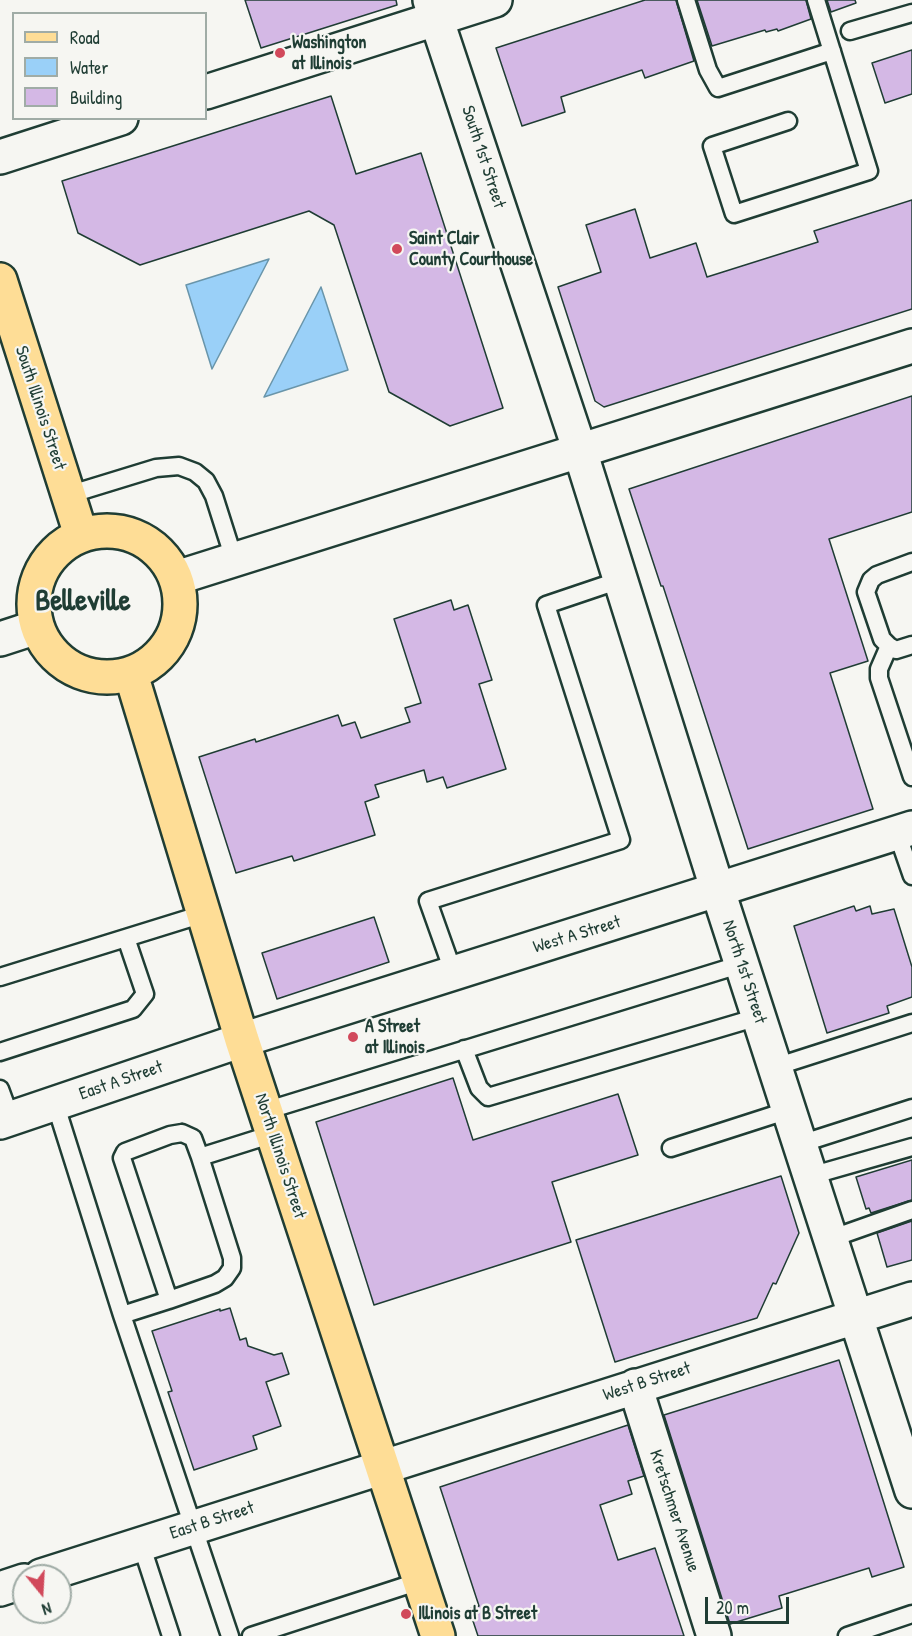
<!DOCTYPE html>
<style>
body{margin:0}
#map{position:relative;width:912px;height:1636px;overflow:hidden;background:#f6f6f2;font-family:"Patrick Hand",sans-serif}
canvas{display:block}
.legend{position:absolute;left:12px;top:12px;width:195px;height:108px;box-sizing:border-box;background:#f6f6f2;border:2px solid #a0aca6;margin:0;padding:8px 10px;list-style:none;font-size:18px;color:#1f3d34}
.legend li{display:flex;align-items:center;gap:12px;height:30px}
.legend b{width:30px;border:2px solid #a0aca6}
.north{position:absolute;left:12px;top:1564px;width:60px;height:60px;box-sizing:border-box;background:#f6f6f2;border:2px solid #a0aca6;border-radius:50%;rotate:162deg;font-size:16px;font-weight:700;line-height:24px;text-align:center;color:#1f3d34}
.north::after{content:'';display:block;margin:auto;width:21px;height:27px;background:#d1495b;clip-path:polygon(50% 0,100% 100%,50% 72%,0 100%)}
.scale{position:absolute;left:705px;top:1597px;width:84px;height:27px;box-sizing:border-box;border:3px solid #1f3d34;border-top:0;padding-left:8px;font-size:18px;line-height:21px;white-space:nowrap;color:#1f3d34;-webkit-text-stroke:4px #f6f6f2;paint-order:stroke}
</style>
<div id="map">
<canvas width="912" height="1636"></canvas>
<ul class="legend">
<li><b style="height:8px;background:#fedd96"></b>Road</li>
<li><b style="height:16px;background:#9ad0f8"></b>Water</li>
<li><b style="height:16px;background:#d4b8e5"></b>Building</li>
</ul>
<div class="north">N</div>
<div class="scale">20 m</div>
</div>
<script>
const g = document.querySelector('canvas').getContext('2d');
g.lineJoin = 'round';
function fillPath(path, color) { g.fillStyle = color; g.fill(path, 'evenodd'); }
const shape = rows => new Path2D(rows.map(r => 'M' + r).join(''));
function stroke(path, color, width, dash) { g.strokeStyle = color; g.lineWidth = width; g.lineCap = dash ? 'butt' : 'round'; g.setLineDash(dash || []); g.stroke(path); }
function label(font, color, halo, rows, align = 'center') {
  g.font = font + ' "Patrick Hand",sans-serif'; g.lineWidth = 4.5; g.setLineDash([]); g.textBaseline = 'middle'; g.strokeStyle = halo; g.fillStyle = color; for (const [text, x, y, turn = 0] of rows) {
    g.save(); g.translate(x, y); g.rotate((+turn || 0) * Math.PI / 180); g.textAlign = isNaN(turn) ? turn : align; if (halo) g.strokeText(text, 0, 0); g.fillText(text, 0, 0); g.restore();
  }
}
const water = shape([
 [269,259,212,369,186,285,269,259],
 [321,287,348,370,264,397,321,287]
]);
fillPath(water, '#9ad0f8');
stroke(water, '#6995aa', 1.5);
const building = shape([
 [245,0,396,0,397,5,261,48,245,0],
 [645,0,676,0,694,61,645,78,642,70,561,97,565,112,522,126,496,48,645,0],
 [697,0,806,0,811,19,778,31,777,29,766,32,765,30,712,46,697,0],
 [827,0,855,0,856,3,831,12,827,0],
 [912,50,912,94,885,103,872,63,912,50],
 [331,96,356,174,421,153,503,408,450,426,389,392,334,225,309,211,140,265,78,233,62,181,331,96],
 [912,200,912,309,604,407,595,401,558,287,601,272,586,225,635,209,650,258,696,243,707,277,818,242,814,231,912,200],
 [912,396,912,512,829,539,868,661,830,673,873,809,748,849,663,586,661,586,629,489,912,396],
 [451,600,454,610,468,605,492,680,479,684,506,769,447,788,443,777,427,782,424,770,375,785,379,797,365,802,375,835,294,861,292,856,236,873,199,757,255,739,256,742,338,715,342,726,355,722,361,738,410,722,405,708,421,703,394,619,451,600],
 [854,906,856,911,870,906,872,914,894,909,912,967,912,997,887,1006,889,1013,827,1033,794,926,854,906],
 [374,917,389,962,277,999,262,953,374,917],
 [453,1078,473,1140,618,1094,638,1155,552,1182,571,1242,374,1305,316,1122,453,1078],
 [912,1160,912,1200,871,1213,869,1208,866,1209,856,1177,912,1160],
 [781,1176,799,1233,776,1284,773,1283,757,1318,615,1362,576,1240,781,1176],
 [912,1221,912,1260,887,1267,877,1233,912,1221],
 [230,1308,240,1340,246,1338,248,1346,274,1355,282,1353,289,1374,266,1382,281,1426,253,1436,257,1449,194,1470,168,1392,172,1391,152,1331,220,1309,220,1311,230,1308],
 [839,1360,904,1567,872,1577,869,1568,779,1596,782,1608,730,1624,664,1415,839,1360],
 [628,1425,644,1476,628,1481,632,1494,600,1505,618,1560,655,1548,684,1636,478,1636,469,1609,479,1606,440,1487,628,1425]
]);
fillPath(building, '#d4b8e5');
stroke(building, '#1f3d34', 1.5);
const lane = shape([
 [686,0,708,70,718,88,832,51],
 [850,31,912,13],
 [788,121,712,146,734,214,869,171,816,0],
 [68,495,156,468,179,466,195,472,206,481,214,496,234,559],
 [912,562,877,575,871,580,866,592,882,639,889,646,896,650,912,645],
 [889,646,879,669,879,678,912,777],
 [897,833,912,876],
 [454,974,428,901,621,840,546,605,620,580],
 [0,977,203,914],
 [464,1049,479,1088,488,1097,758,1017],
 [0,1052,133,1009,145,994,126,938],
 [775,1067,912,1023],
 [0,1089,11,1119],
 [55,1103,122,1315,230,1636],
 [265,1111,742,964],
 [182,1133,193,1138,200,1157,232,1258,232,1268,225,1278,215,1284,169,1300,122,1158,125,1152,170,1135,182,1133],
 [800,1144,912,1108],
 [671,1148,789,1110],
 [200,1157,273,1134],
 [810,1176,912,1147],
 [830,1239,912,1210],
 [122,1315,169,1300],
 [141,1544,171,1636],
 [251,1636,420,1581],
 [847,1636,912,1614]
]);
const street = shape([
 [430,0,580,451,718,891,912,1491],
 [635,1386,714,1636],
 [41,1576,912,1299],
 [0,1589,24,1581]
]);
const secondary = shape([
 [206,92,495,0],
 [0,157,121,118],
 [176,578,912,346],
 [0,639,37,627],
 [0,1122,242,1040,912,828]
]);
const primary = shape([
 [0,280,81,535],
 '34 604a73 73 0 1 1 146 0a73 73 0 1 1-146 0Z',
 [131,674,242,1040,438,1636]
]);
stroke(lane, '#1f3d34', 21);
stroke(street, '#1f3d34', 38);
stroke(secondary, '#1f3d34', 38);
stroke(primary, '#1f3d34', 38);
stroke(lane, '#f6f6f2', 16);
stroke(street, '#f6f6f2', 33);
stroke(secondary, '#f6f6f2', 33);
stroke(primary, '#fedd96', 33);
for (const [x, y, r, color] of [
 [280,53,6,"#d1495b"],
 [397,249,6,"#d1495b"],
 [353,1037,6,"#d1495b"],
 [406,1614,6,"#d1495b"]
]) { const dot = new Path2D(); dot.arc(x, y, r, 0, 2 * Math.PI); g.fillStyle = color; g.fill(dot); stroke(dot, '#f6f6f2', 2); }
label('bold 18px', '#1f3d34', '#f6f6f2', [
 ["Washington",292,43],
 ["at Illinois",292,64],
 ["Saint Clair",409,239],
 ["County Courthouse",409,260],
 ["A Street",365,1027],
 ["at Illinois",365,1048],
 ["Illinois at B Street",418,1614]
], 'left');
label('18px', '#1f3d34', '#f6f6f2', [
 ["South 1st Street",483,157,72],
 ["South Illinois Street",40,408,72],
 ["West A Street",577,935,-17],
 ["North 1st Street",744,972,72],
 ["East A Street",121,1081,-19],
 ["North Illinois Street",280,1156,72],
 ["West B Street",647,1382,-18],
 ["Kretschmer Avenue",674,1511,72],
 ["East B Street",212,1521,-18]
]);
label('bold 30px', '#1f3d34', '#f6f6f2', [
 ["Belleville",83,602]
]);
</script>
